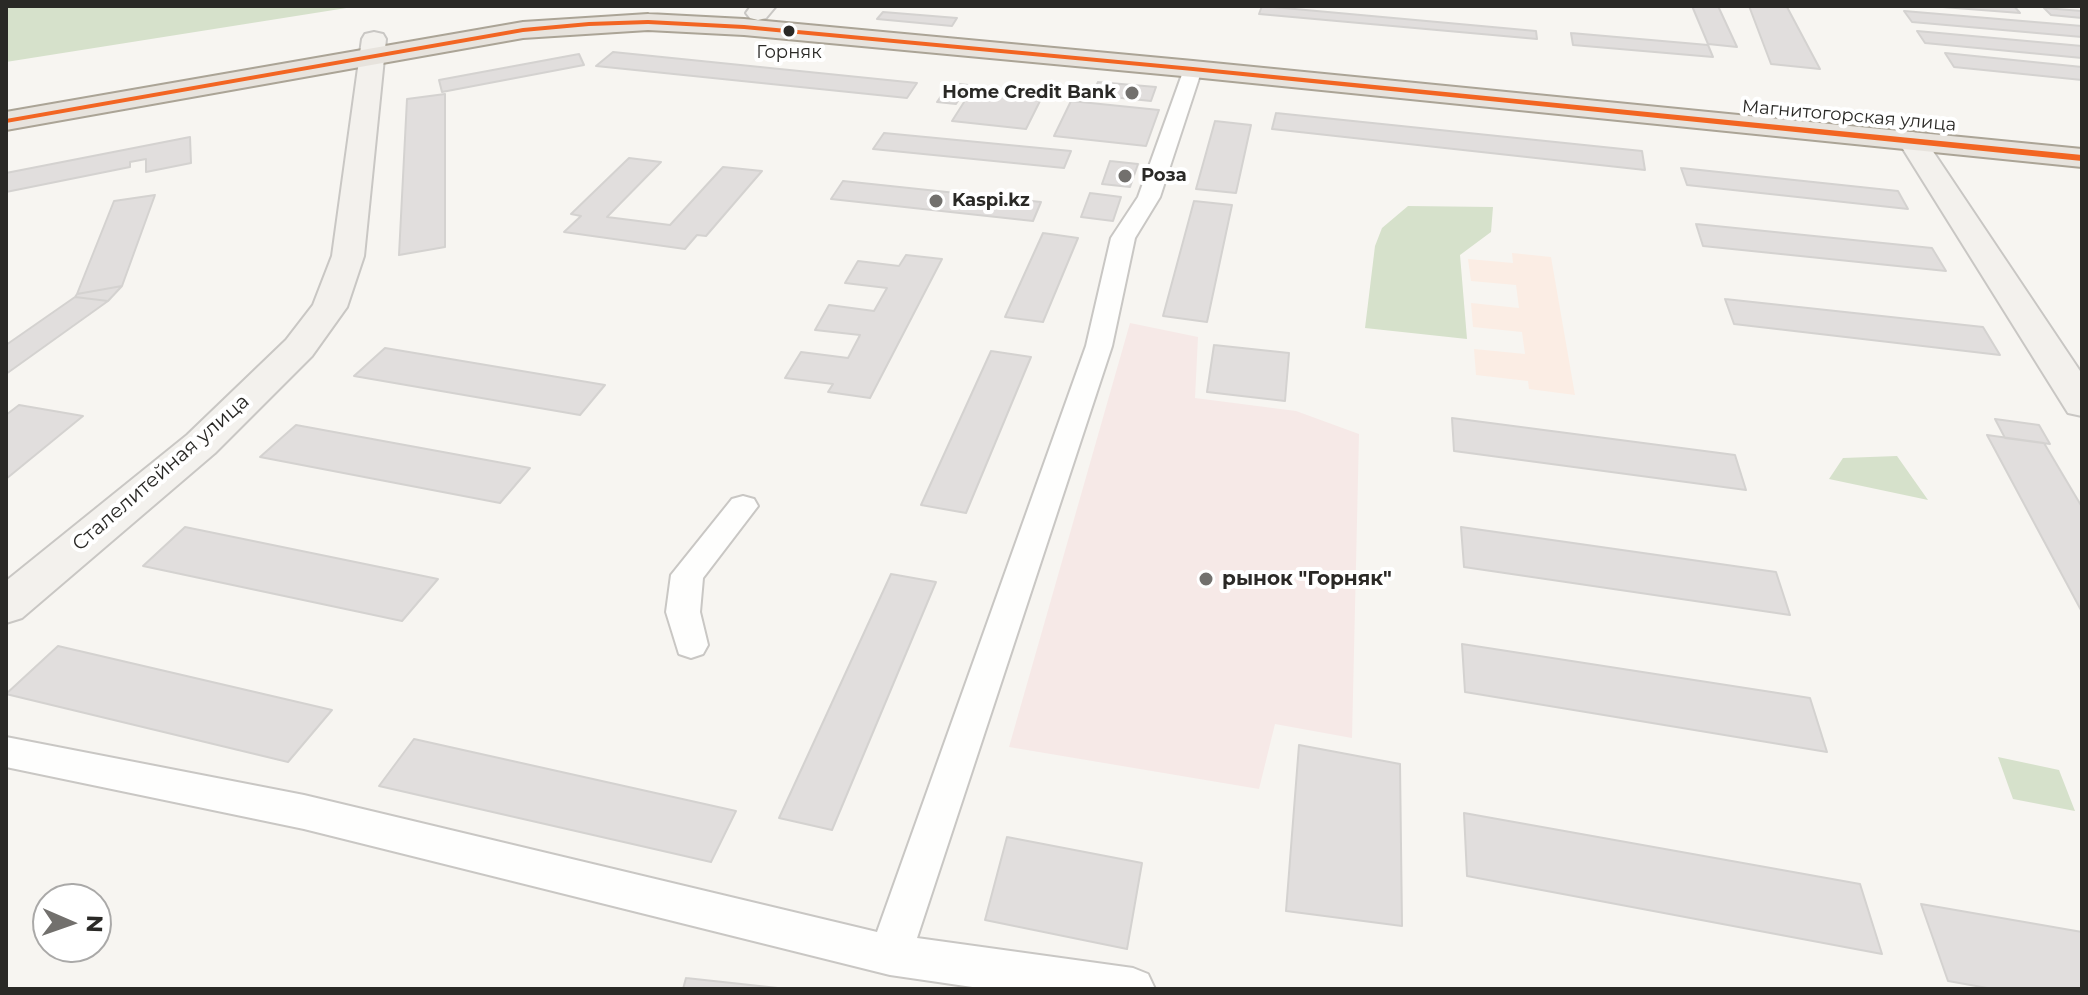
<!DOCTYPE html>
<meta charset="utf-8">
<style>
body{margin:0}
#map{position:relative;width:2088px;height:995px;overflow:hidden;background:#f7f5f1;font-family:Montserrat,sans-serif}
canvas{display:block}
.frame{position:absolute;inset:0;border:8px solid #2a2926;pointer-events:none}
.north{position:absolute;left:32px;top:883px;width:80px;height:80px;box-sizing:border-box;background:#fff;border:2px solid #aaa9a8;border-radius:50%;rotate:92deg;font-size:22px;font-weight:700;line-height:32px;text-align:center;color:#2a2926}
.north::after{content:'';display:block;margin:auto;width:28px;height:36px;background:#72706d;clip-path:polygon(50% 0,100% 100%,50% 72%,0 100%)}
</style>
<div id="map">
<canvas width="2088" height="995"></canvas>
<div class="frame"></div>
<div class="north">N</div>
</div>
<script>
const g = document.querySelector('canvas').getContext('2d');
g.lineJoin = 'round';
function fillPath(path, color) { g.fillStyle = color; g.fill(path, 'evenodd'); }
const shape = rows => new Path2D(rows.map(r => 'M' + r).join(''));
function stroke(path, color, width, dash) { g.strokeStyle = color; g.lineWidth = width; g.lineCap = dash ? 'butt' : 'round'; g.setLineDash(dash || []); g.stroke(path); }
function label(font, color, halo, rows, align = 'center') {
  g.font = font + ' Montserrat,sans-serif'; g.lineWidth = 8; g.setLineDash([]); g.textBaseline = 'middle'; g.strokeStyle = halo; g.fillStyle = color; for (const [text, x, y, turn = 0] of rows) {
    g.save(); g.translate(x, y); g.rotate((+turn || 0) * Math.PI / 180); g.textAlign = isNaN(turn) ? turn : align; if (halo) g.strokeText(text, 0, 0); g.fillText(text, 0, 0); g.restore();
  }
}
fillPath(shape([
 [1130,323,1198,337,1195,398,1296,411,1359,434,1352,738,1275,724,1259,789,1009,747]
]), '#f6e9e7');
fillPath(shape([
 [1512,253,1551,257,1575,395,1529,389,1528,381,1476,375,1474,349,1525,354,1522,332,1473,327,1471,303,1519,308,1516,285,1471,281,1468,259,1513,263]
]), '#fbede4');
fillPath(shape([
 [6,6,359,6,6,62],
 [1408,206,1493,207,1491,232,1460,255,1467,339,1365,328,1375,246,1382,228],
 [1897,456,1928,500,1829,479,1843,458],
 [1998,757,2059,770,2075,811,2013,799]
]), '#d6e1cb');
const building = shape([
 [1262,6,1536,31,1537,39,1259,14,1262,6],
 [1692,6,1718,6,1737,47,1708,44,1692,6],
 [1749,6,1787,7,1820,69,1771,64,1749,6],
 [1930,6,2014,6,2020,13,1930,6],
 [2044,8,2082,11,2082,18,2051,15,2044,8],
 [1904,11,2082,26,2082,37,1912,22,1904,11],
 [883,12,957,18,952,26,877,19,883,12],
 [1917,31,2082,46,2082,58,1925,43,1917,31],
 [1571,33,1708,45,1713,57,1573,45,1571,33],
 [613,52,917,83,907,98,596,66,613,52],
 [1945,53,2082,67,2082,80,1954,67,1945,53],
 [579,54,584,65,442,92,439,80,579,54],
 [1098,82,1156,87,1151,101,1092,95,1098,82],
 [950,83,968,85,956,104,937,102,950,83],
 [973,88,1043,95,1026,129,952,121,973,88],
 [445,94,445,247,399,255,407,99,445,94],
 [1071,101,1159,110,1146,146,1054,136,1071,101],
 [1276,113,1642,151,1645,170,1272,129,1276,113],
 [1215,121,1251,125,1236,193,1196,189,1215,121],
 [884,133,1071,151,1064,168,873,149,884,133],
 [190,137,191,163,146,172,146,159,130,162,130,167,6,192,6,173,190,137],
 [629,158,661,162,607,217,670,225,723,167,762,171,706,236,697,235,685,249,564,232,581,216,571,214,629,158],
 [1110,161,1138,164,1130,187,1102,184,1110,161],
 [1681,168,1898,191,1908,209,1687,185,1681,168],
 [843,181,1041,202,1033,221,831,199,843,181],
 [1090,193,1121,197,1113,221,1081,217,1090,193],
 [155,195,122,286,77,294,114,201,155,195],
 [1194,201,1232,205,1207,322,1163,316,1194,201],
 [1696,224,1932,248,1946,271,1703,246,1696,224],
 [1043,233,1078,238,1043,322,1005,317,1043,233],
 [906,255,942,259,870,398,828,392,833,384,785,378,801,352,848,358,860,335,815,330,829,305,874,311,887,288,845,283,858,261,899,266,906,255],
 [122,286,108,301,75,297,77,294,122,286],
 [75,297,108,301,6,374,6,345,75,297],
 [1725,299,1983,327,2000,355,1734,324,1725,299],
 [1214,345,1289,353,1285,401,1207,392,1214,345],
 [385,348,605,385,580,415,354,376,385,348],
 [991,351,1031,357,966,513,921,505,991,351],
 [19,405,83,416,6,479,6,415,19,405],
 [1452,418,1735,455,1746,490,1454,451,1452,418],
 [1995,419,2039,425,2050,444,2005,438,1995,419],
 [296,425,530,468,500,503,260,457,296,425],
 [1987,435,2044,443,2082,507,2082,612,1987,435],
 [185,527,438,579,402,621,143,566,185,527],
 [1461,527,1776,572,1790,615,1464,567,1461,527],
 [891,574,936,582,832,830,779,818,891,574],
 [1462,644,1810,698,1827,752,1465,692,1462,644],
 [58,646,332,710,288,762,6,694,58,646],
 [414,739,736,811,711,862,379,786,414,739],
 [1299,745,1400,764,1402,926,1286,911,1299,745],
 [1464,813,1860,884,1882,954,1467,876,1464,813],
 [1007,837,1142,863,1127,949,985,920,1007,837],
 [1921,904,2082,932,2082,989,1993,989,1948,981,1921,904],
 [686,978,787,989,683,989,686,978]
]);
fillPath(building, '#e1dedd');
stroke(building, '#d4d2d0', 2);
const street = shape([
 [1193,63,1202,69,1160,197,1135,238,1112,346,917,938,1133,968,1148,974,1155,989,986,989,890,975,304,829,6,767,6,737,304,795,877,932,1086,346,1111,238,1138,197,1184,69,1193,63],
 [743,496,754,499,758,506,703,578,700,612,708,645,703,654,691,658,679,654,666,612,671,575,732,499,743,496]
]);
const secondary = shape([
 [751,6,776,6,766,18,758,20,750,18,746,13,751,6],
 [374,32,383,34,386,39,364,256,347,307,312,356,215,453,22,618,6,623,6,581,187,435,286,340,313,305,332,256,362,39,365,34,374,32],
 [1912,132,1922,135,2082,374,2082,416,2068,413,1898,141,1902,135,1912,132]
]);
const primary = shape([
 [648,14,744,19,1193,61,2082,149,2082,167,1193,77,744,35,648,30,523,38,6,130,6,112,523,22,648,14]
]);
stroke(street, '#c9c7c4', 4);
stroke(secondary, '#c9c7c4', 4);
stroke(primary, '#aba496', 4);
fillPath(street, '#fefefd');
fillPath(secondary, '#f3f1ed');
fillPath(primary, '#e7e3dd');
fillPath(shape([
 [648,20,744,25,1193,67,2082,155,2082,161,1193,71,744,29,648,24,589,26,523,32,6,123,6,119,523,28,589,22,648,20]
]), '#f26522');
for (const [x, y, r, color] of [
 [789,31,7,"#2a2926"],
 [1132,93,8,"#72706d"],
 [1125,176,8,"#72706d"],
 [936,201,8,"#72706d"],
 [1206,579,8,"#72706d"]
]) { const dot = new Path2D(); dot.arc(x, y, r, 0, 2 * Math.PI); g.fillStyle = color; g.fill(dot); stroke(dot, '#fff', 3); }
label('18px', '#2a2926', '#fff', [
 ["Горняк",789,53]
]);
label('bold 18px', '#2a2926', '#fff', [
 ["Home Credit Bank",1116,93,"right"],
 ["Роза",1141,176],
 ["Kaspi.kz",952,201]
], 'left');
label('18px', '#2a2926', '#fff', [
 ["Магнитогорская улица",1849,116,5]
]);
label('20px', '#2a2926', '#fff', [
 ["Сталелитейная улица",161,473,-41]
]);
label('bold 20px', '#2a2926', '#fff', [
 ["рынок \"Горняк\"",1222,579]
], 'left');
</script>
